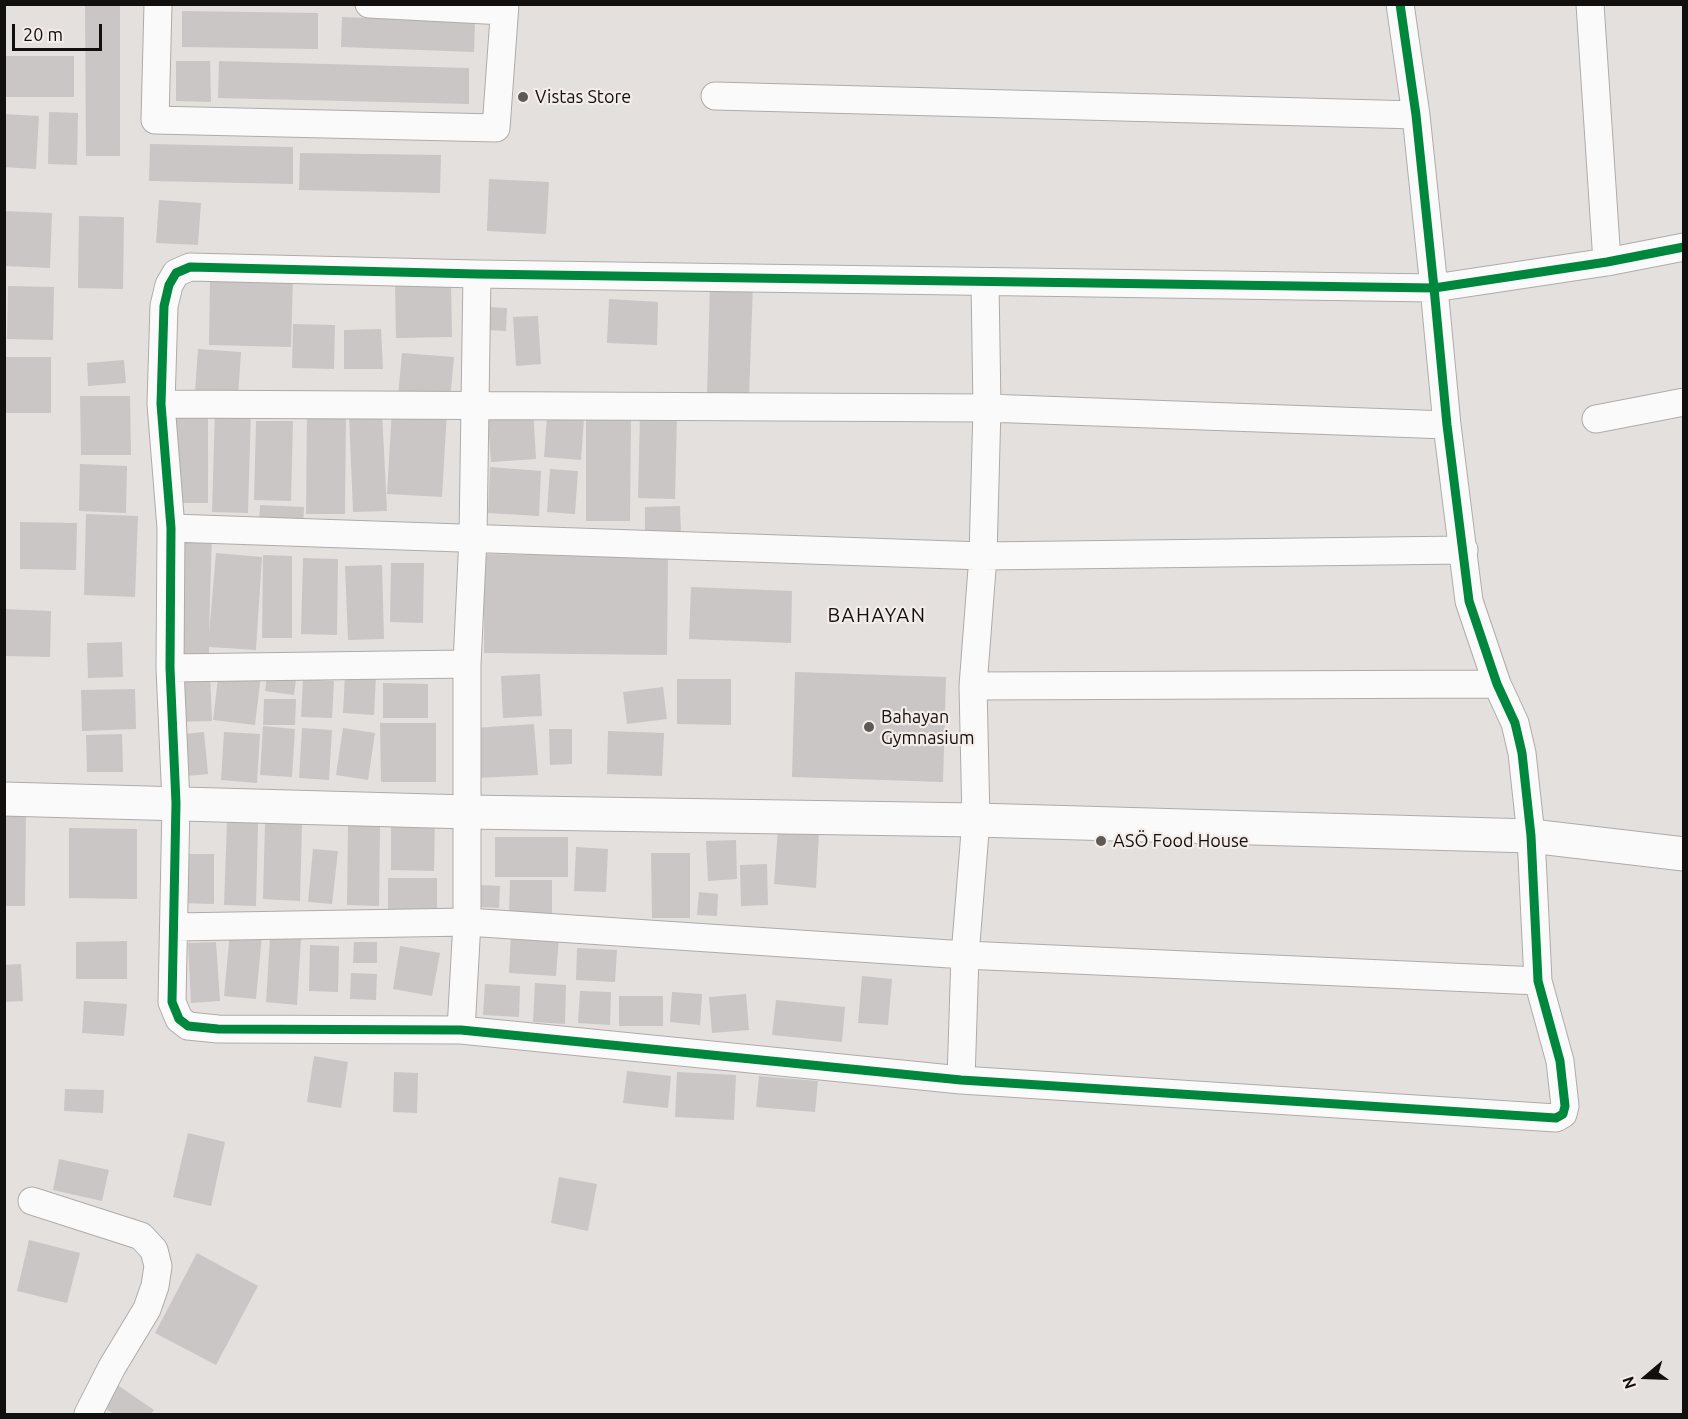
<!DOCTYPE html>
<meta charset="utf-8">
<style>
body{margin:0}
#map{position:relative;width:1688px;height:1419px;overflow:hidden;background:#e4e0de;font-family:Ubuntu,sans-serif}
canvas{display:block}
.frame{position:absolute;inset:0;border:6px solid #12100e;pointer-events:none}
.north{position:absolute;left:1616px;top:1347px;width:60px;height:60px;-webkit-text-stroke:4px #f4ece8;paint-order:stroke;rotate:251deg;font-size:16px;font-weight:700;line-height:24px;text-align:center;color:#12100e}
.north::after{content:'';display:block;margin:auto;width:21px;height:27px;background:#12100e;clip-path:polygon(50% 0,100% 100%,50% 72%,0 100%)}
.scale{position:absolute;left:12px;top:24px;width:90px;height:27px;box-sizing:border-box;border:3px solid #12100e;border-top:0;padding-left:8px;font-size:18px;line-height:21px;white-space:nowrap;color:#12100e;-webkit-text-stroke:4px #f4ece8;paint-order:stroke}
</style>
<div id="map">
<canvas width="1688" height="1419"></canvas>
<div class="frame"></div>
<div class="north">N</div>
<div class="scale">20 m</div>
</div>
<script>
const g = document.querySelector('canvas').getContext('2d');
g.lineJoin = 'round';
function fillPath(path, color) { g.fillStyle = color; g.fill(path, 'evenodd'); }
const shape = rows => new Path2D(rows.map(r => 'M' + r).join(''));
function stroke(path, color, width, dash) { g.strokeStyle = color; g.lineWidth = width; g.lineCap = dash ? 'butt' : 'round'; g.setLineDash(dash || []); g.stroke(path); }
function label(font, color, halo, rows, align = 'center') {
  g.font = font + ' Ubuntu,sans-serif'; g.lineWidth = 4.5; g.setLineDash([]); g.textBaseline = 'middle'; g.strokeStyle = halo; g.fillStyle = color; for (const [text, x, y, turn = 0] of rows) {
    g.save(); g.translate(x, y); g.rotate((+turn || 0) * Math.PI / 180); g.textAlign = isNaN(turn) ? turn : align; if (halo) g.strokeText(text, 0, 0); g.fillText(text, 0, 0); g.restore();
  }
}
fillPath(shape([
 [85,4,120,4,120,156,86,156],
 [182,11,318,13,318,49,182,47],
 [342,17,475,22,474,52,341,47],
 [5,56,74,56,74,97,5,97],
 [176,61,210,61,211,102,176,101],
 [219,61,469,68,469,104,218,98],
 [49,112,78,113,77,165,48,164],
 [4,114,39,116,36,169,4,167],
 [150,144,293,147,293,184,149,181],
 [300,153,441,155,440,193,299,190],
 [489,179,549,182,546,234,487,231],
 [159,200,201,203,198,245,156,243],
 [4,211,52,213,50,268,4,266],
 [79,216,124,217,123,289,78,288],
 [210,275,293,277,291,347,209,345],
 [451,282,452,337,396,338,395,283],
 [710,283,753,284,749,398,707,396],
 [8,286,54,287,53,340,7,339],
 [609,299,658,302,657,345,607,343],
 [487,307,507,308,506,331,486,330],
 [538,316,541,364,516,366,513,317],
 [293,324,335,325,334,369,292,368],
 [381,329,383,369,344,369,344,330],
 [198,349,241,352,238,396,195,392],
 [402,353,454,357,450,401,398,396],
 [6,357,51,357,51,413,6,413],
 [124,360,126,383,88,386,87,363],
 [80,396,130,396,131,455,81,455],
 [173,406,208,406,208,503,173,503],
 [215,408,251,409,248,513,212,512],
 [392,408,447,411,442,497,387,494],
 [533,408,536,459,491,462,487,410],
 [307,409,346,410,345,514,306,514],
 [382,412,387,511,353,512,349,414],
 [640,414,677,416,675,499,638,498],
 [547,416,584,419,581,460,544,457],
 [586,416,631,417,630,521,586,521],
 [256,421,293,421,291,501,254,500],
 [80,464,127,466,126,513,79,511],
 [490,467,541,471,539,516,488,513],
 [550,469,578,471,575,514,547,512],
 [260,505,304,507,303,529,259,527],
 [680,506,681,533,645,534,645,507],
 [86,514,138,516,135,597,84,595],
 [20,522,77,523,76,570,20,569],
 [212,533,209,634,216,553,262,557,256,650,209,647,209,656,175,654,174,537],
 [484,554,668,557,667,655,484,653],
 [263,555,292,556,292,638,262,638],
 [303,558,338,559,337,635,301,634],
 [391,563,424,563,423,623,390,622],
 [382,565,384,639,348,640,345,566],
 [691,587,792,591,791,643,689,639],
 [4,609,51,611,50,657,4,656],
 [122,642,123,677,88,678,87,643],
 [268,668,297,672,294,695,265,691],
 [219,670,261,675,255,725,213,720],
 [795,672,946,677,943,782,792,777],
 [210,673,212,721,175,722,173,674],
 [345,674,376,676,374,715,343,713],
 [540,674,542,716,503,718,501,676],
 [303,679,334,681,332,718,301,717],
 [677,679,731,679,731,725,677,724],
 [383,683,428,684,428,718,383,718],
 [663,687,667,719,627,724,623,692],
 [135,689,136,729,82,731,81,690],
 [264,699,296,699,295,725,263,725],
 [380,723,436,723,436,782,381,782],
 [534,724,538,775,477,778,474,728],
 [263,726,295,729,292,777,260,775],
 [302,728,332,730,329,780,299,778],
 [343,728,375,733,368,780,336,775],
 [549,729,572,729,572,764,550,765],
 [608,731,664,733,662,776,607,774],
 [204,732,208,774,177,777,174,735],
 [224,732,260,734,257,783,221,780],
 [122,734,123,772,87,772,86,735],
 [4,812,26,812,25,906,4,906],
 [391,816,435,817,434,871,391,870],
 [227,821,258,823,256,906,224,905],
 [265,822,302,824,300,901,263,899],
 [348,825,380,826,379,906,347,905],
 [69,828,137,829,137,899,69,898],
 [778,829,819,832,816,888,774,884],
 [495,837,568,837,568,877,495,877],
 [736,840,737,879,708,881,706,841],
 [576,847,608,849,606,892,574,891],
 [313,849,338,851,332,904,308,902],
 [651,853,690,853,690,918,652,918],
 [182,854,214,854,214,904,181,903],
 [767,864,768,905,741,906,740,865],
 [388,878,437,878,437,915,388,915],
 [510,880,552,880,552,913,509,913],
 [479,885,500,886,499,908,479,907],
 [699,892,718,894,717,916,697,915],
 [230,932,262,935,256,999,224,996],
 [511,933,559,937,556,976,509,973],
 [270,937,301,939,297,1005,266,1002],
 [127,941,127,979,76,979,76,942],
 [216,942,220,1001,191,1003,188,943],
 [354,942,377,942,377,963,353,963],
 [310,945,339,946,338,992,309,991],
 [400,946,440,953,432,996,393,989],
 [577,948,617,950,615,982,576,980],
 [21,964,23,1001,4,1002,4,965],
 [351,973,377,974,376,1000,350,999],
 [862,976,892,979,888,1025,858,1023],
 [535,983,566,985,565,1024,533,1022],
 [485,984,520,986,519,1017,483,1015],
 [580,991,611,992,610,1025,578,1023],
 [672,992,702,994,700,1025,670,1022],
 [746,994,749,1030,712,1033,709,997],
 [619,996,663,996,663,1026,619,1026],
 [776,1000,845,1007,842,1042,772,1035],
 [84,1001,127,1004,124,1036,82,1033],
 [314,1056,348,1062,341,1108,307,1102],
 [627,1071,671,1076,668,1108,623,1103],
 [394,1072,418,1073,417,1113,393,1112],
 [677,1072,736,1075,734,1120,675,1117],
 [759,1076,818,1081,815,1112,756,1107],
 [65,1089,104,1090,103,1113,64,1111],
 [188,1133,225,1142,211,1206,173,1197],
 [59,1159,109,1170,102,1201,53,1190],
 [559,1177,597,1184,588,1231,551,1223],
 [29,1240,80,1253,67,1303,17,1291],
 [197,1253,258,1286,216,1365,155,1333],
 [116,1384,154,1410,151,1414,114,1414,101,1406]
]), '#c9c6c5');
const minor = shape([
 [158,4,155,120,496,128,505,4],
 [369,4,504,11],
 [1400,4,1416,115,1434,288,1447,425,1469,601,1497,684,1515,723,1522,753,1531,836,1538,981,1560,1061,1565,1106,1563,1114,1556,1118,961,1080,461,1030,218,1029,188,1026,179,1019,172,1002,176,803,170,668,171,528,161,404,164,306,169,285,176,273,190,267,477,274,1434,288,1607,262,1684,247],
 [1590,4,1607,262],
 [715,96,1416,115],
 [161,404,987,408,1447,425],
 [1596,419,1684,402],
 [171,528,983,556,1464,550],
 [170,668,467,664],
 [973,686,1497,684],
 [175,927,467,922,965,955,1538,981],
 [461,1030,467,922,467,664,473,537,477,274],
 [961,1080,965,955,976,820,973,686,983,556,987,408,985,282],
 [32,1201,141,1236,154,1250,158,1266,155,1286,147,1309,112,1367,88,1414]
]);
const tertiary = shape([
 [4,799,468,812,976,820,1531,836,1684,854]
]);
stroke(minor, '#aeabaa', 29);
stroke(tertiary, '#aeabaa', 35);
stroke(minor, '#fbfafa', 27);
stroke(tertiary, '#fbfafa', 33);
stroke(shape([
 [1400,4,1416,115,1434,288,1447,425,1469,601,1497,684,1515,723,1522,753,1531,836,1538,981,1560,1061,1565,1106,1563,1114,1556,1118,961,1080,461,1030,218,1029,188,1026,179,1019,172,1002,176,803,170,668,171,528,161,404,164,306,169,285,176,273,190,267,477,274,1434,288,1607,262,1684,247]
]), '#00873e', 9);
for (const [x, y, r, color] of [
 [523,97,6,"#5c5957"],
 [869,727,6,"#5c5957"],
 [1101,841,6,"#5c5957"]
]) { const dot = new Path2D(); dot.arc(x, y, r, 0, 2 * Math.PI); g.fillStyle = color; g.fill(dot); stroke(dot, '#f4ece8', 2); }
label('18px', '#12100e', '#f4ece8', [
 ["Vistas Store",535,97],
 ["Bahayan",881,717],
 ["Gymnasium",881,738],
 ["ASÖ Food House",1113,841]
], 'left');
g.letterSpacing = '1.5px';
label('20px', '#12100e', '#f4ece8', [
 ["BAHAYAN",877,615]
]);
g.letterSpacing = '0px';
</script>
